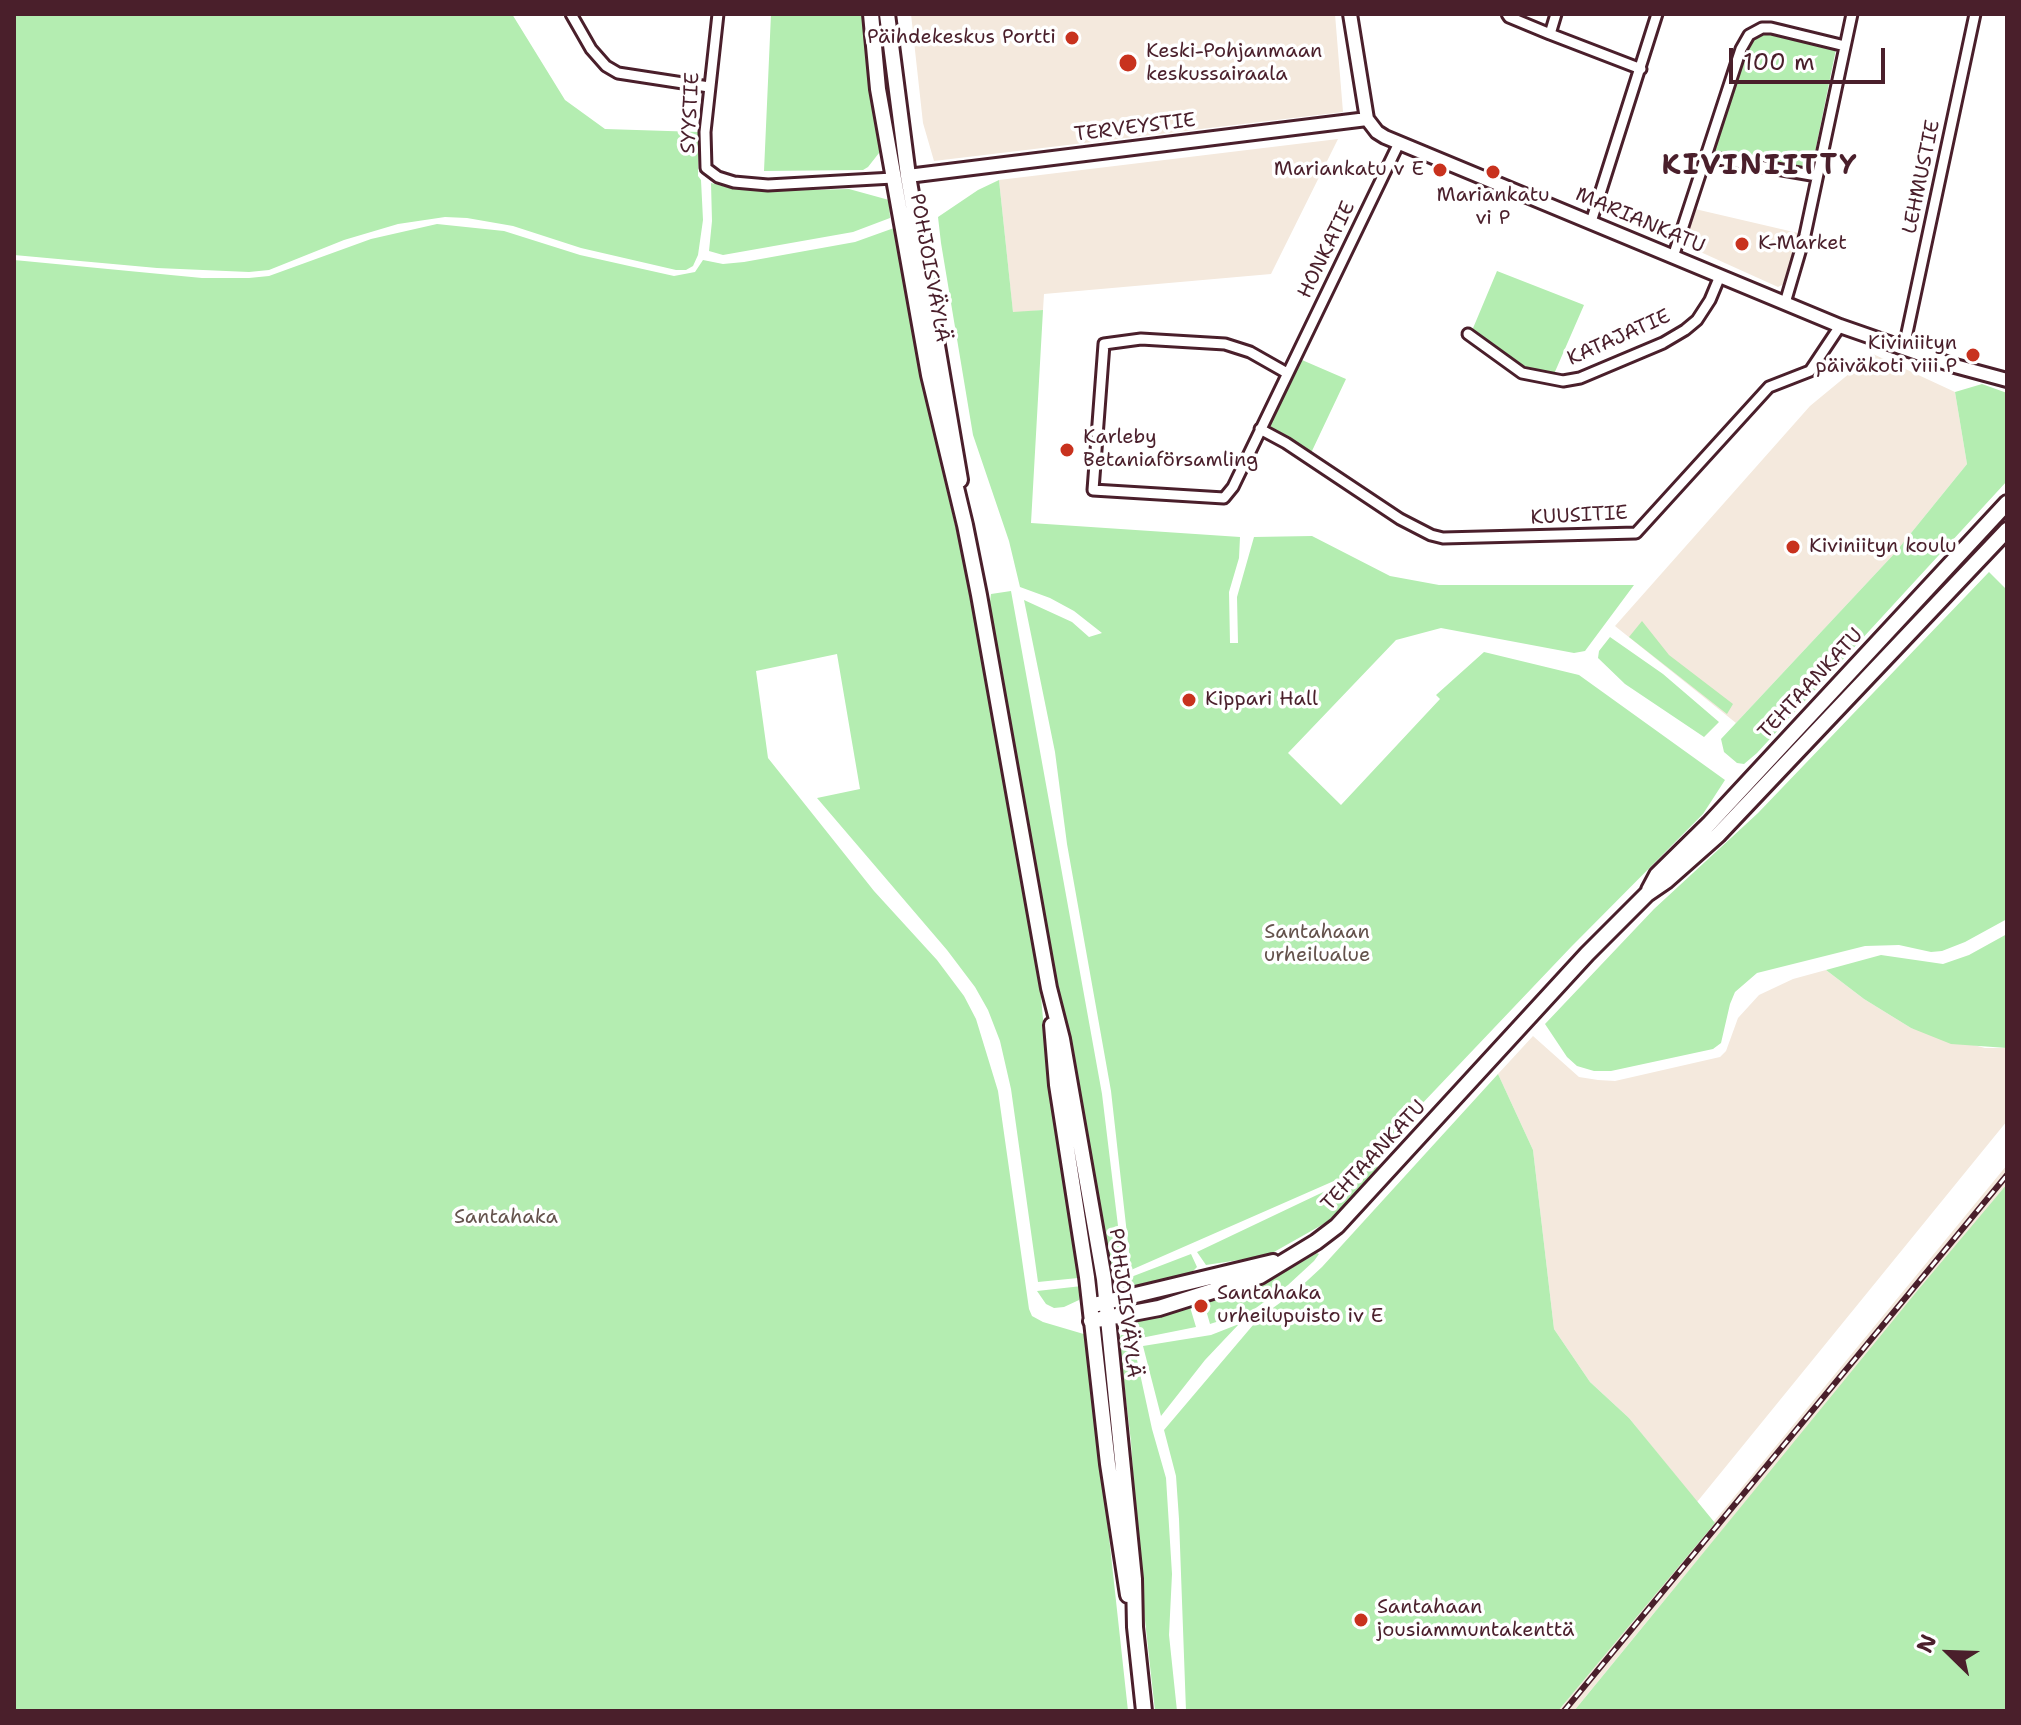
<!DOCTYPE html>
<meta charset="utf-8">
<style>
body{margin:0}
#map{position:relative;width:2021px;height:1725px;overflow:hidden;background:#fff;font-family:"Shantell Sans",sans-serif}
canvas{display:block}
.frame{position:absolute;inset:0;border:16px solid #4a1f2b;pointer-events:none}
.north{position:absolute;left:1909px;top:1613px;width:80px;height:80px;-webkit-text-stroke:6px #fff;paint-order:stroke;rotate:293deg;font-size:22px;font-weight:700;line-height:32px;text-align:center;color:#4a1f2b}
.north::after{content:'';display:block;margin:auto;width:28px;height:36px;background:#4a1f2b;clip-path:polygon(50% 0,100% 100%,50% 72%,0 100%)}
.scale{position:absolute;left:1729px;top:48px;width:156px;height:36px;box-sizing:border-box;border:4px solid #4a1f2b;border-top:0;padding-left:10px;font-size:24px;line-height:28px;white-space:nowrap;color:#4a1f2b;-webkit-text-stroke:6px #fff;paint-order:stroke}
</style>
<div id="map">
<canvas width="2021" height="1725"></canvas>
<div class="frame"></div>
<div class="north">N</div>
<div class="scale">100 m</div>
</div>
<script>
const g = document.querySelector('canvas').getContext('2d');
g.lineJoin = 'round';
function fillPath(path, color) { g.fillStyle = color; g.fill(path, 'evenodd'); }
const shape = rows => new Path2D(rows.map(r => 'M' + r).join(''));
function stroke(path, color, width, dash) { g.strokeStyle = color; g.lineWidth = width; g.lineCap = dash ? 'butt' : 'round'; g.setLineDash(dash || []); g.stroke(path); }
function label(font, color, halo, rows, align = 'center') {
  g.font = font + ' "Shantell Sans",sans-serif'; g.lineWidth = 7; g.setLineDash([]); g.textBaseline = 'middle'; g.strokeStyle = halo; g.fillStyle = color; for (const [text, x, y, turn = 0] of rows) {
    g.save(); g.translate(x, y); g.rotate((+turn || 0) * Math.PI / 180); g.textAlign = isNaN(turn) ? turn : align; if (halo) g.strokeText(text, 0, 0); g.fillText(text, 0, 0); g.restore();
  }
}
fillPath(shape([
 [911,14,1335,14,1343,112,934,161,923,123],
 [1338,139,1271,274,1044,294,1043,310,1013,313,999,180],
 [1695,209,1798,233,1784,284,1778,287,1685,245],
 [1873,354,1955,392,1967,464,1894,554,1736,723,1615,626,1810,406],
 [1826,970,1864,999,1911,1028,1985,1048,2007,1048,2007,1121,1697,1502,1629,1418,1590,1382,1554,1329,1533,1150,1498,1074,1533,1036,1579,1077,1598,1080,1615,1081,1720,1057,1726,1051,1738,1018,1759,995,1793,979],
 [2007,1165,2007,1184,1645,1624,1574,1711,1558,1711]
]), '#f4e9dd');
fillPath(shape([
 [14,14,512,14,565,100,605,129,699,132,698,176,701,180,703,220,698,255,693,266,686,270,676,270,581,248,513,226,467,218,445,217,398,224,344,240,269,270,249,272,157,268,14,255],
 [771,14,865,14,880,144,879,153,868,167,863,170,764,171],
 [1771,33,1836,49,1811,172,1714,153,1752,38],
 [999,180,1013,312,1043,310,1031,523,1240,537,1239,558,1229,592,1230,643,1238,643,1237,597,1254,537,1312,536,1390,576,1439,585,1634,585,1585,651,1574,653,1441,628,1396,640,1288,753,1341,805,1440,699,1436,695,1484,652,1579,675,1725,780,1703,814,1571,947,1359,1170,1131,1270,1111,1091,1067,844,1055,752,1024,600,1072,622,1089,637,1102,633,1074,611,1050,598,1020,587,1009,541,973,435,941,243,938,217,978,190],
 [711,183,734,189,769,191,849,189,889,200,890,218,853,232,723,255,709,251,712,221],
 [437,224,504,231,580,255,674,276,695,272,703,260,723,264,744,262,855,242,894,228,918,366,973,602,1041,997,1048,1073,1078,1278,1038,1282,1011,1089,1000,1041,988,1010,975,987,947,950,817,798,860,789,837,654,756,671,768,758,874,891,937,960,964,996,976,1019,998,1091,1029,1309,1032,1316,1043,1322,1087,1335,1128,1711,14,1711,14,260,202,278,249,278,269,276,371,239],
 [1497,271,1584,305,1554,374,1516,364,1471,333],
 [1302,360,1346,379,1311,453,1269,428],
 [1982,384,2007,393,2007,481,1757,753,1744,764,1737,763,1724,752,1721,739,1894,554,1967,464,1955,392],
 [1989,572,2007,590,2007,919,1965,942,1942,951,1931,952,1899,945,1865,946,1757,973,1735,992,1730,1004,1721,1043,1713,1049,1611,1071,1594,1071,1577,1066,1567,1057,1545,1024,1654,909,1758,813],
 [1011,591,1102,1094,1123,1267,1121,1273,1109,1275,989,609,991,594],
 [1642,621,1669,655,1733,704,1727,714,1629,637],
 [1610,637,1663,674,1719,722,1704,737,1625,684,1598,658,1599,651],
 [2007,934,2007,1048,1951,1044,1911,1028,1864,999,1826,970,1881,955,1943,964,1969,955],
 [1498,1074,1533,1150,1554,1329,1590,1382,1629,1418,1715,1523,1558,1711,1186,1711,1179,1519,1176,1476,1164,1430,1259,1318,1295,1292,1322,1267],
 [1378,1166,1374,1176,1327,1222,1274,1252,1252,1258,1206,1265,1197,1252],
 [2007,1184,2007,1711,1574,1711,1918,1290],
 [1317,1253,1319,1254,1314,1261,1288,1285,1253,1310,1210,1324,1204,1303,1276,1277],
 [1191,1254,1197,1267,1190,1274,1174,1282,1132,1292,1131,1277],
 [1082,1286,1079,1300,1064,1307,1054,1308,1046,1304,1037,1291],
 [1190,1307,1196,1327,1141,1338,1137,1319],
 [1129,1323,1152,1429,1166,1478,1172,1574,1169,1635,1177,1711,1155,1711,1139,1566,1131,1442,1119,1340,1123,1329],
 [1239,1324,1205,1360,1161,1416,1143,1346,1211,1335]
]), '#b4edb1');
const minor = shape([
 [571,14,591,49,606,66,618,73,709,87],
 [718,14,705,132,706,168,718,177,734,182,768,185,893,178],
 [1507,14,1509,17,1550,34,1641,69],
 [1550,34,1556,14],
 [1707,157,1817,176],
 [1591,222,1657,14],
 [1673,257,1741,49,1749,35,1762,28,1771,28,1845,46],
 [1785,303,1805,235,1852,14],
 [1468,334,1522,373,1563,381,1580,378,1663,343,1685,330,1697,320,1710,300,1720,276],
 [1904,347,1975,14],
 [1287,373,1250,352,1225,344,1141,339,1104,344,1093,490,1224,498,1233,487,1399,143],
 [1260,429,1286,443,1400,519,1431,535,1443,538,1636,533,1769,387,1810,371,1840,326]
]);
const tertiary = shape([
 [1350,14,1367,119,1377,132,1385,137,1840,326,1955,366,2007,380],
 [908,176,1367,119]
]);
const secondary = shape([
 [871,14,878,89,929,375,965,525,979,595,1049,988,1062,1039,1104,1279,1134,1579,1135,1627,1144,1711],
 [887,14,908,176,960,480],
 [1649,890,1657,875,1709,824,2007,503],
 [1052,1025,1057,1085,1087,1277,1108,1464,1128,1595],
 [1098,1304,1273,1262],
 [1091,1321,1159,1308,1260,1276,1316,1242,1337,1226,1587,954,1647,894,1666,881,1718,835,2007,530]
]);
stroke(minor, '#4a1f2b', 15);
stroke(tertiary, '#4a1f2b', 18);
stroke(secondary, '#4a1f2b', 20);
stroke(minor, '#fff', 9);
stroke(tertiary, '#fff', 12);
stroke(secondary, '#fff', 14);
const rail = shape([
 [1564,1711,2007,1175]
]);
stroke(rail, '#4a1f2b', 6);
stroke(rail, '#fff', 3, [9]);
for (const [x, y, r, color] of [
 [1072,38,8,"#c8321e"],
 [1128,63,10,"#c8321e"],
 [1440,170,8,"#c8321e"],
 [1493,172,8,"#c8321e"],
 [1742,244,8,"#c8321e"],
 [1973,355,8,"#c8321e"],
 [1067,450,8,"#c8321e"],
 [1793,547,8,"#c8321e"],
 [1189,700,8,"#c8321e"],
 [1201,1306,8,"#c8321e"],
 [1361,1620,8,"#c8321e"]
]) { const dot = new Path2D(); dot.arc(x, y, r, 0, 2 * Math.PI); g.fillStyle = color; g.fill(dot); stroke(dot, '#fff', 3); }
label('20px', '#4a1f2b', '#fff', [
 ["Päihdekeskus Portti",1056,38,"right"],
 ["Keski-Pohjanmaan",1146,52],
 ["keskussairaala",1146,75],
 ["Mariankatu v E",1424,170,"right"],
 ["Mariankatu",1493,196,"center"],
 ["vi P",1493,219,"center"],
 ["K-Market",1758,244],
 ["Kiviniityn",1957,344,"right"],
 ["päiväkoti viii P",1957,367,"right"],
 ["Karleby",1083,438],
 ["Betaniaförsamling",1083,461],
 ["Kiviniityn koulu",1809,547],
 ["Kippari Hall",1205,700],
 ["Santahaka",1217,1294],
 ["urheilupuisto iv E",1217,1317],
 ["Santahaan",1377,1608],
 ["jousiammuntakenttä",1377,1631]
], 'left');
label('20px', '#4a1f2b', '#fff', [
 ["SYYSTIE",691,113,-87],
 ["TERVEYSTIE",1135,128,-7],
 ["LEHMUSTIE",1922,177,-78],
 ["MARIANKATU",1640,221,23],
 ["HONKATIE",1327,250,-64],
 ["POHJOISVÄYLÄ",929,268,80],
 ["KATAJATIE",1619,338,-24],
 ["KUUSITIE",1579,516,-3],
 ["TEHTAANKATU",1811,684,-47],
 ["TEHTAANKATU",1374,1156,-47],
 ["POHJOISVÄYLÄ",1124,1303,83]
]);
label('20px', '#64524c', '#fff', [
 ["Santahaan",1317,933],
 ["urheilualue",1317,956],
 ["Santahaka",506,1218]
]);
g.letterSpacing = '2px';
label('bold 28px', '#4a1f2b', '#fff', [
 ["KIVINIITTY",1760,167]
]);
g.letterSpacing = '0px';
</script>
